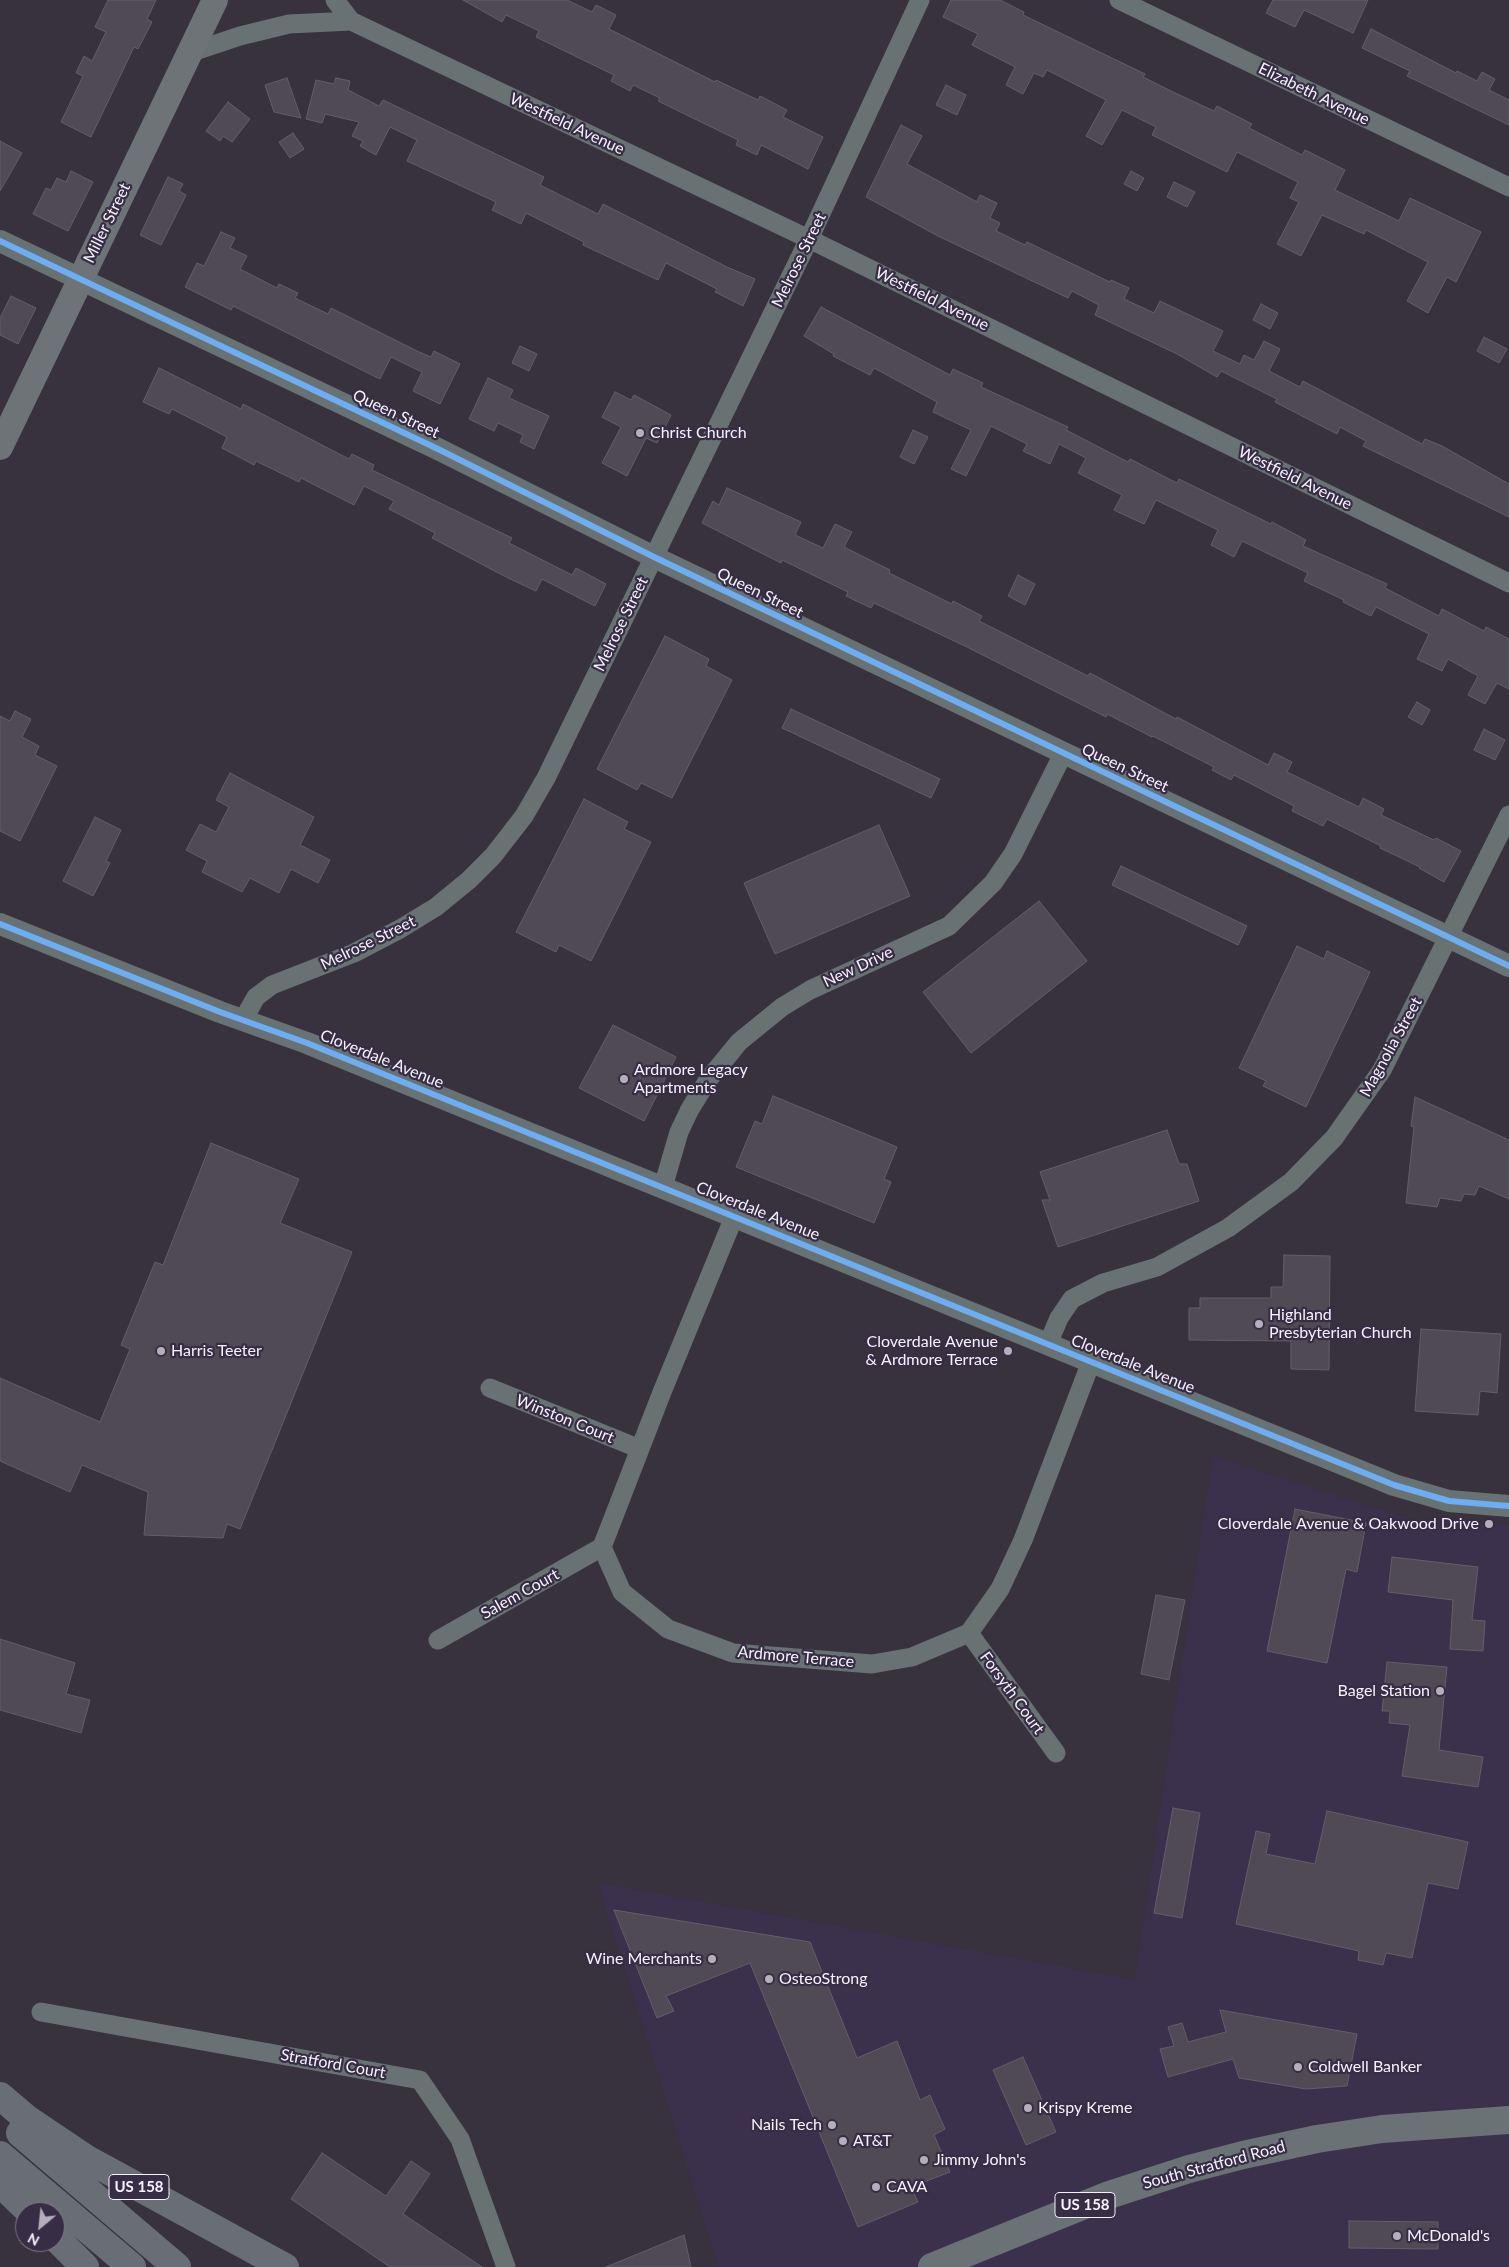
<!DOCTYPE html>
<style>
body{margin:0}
#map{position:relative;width:1509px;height:2267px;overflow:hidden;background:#38323f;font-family:Lato,sans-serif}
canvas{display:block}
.north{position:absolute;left:15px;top:2202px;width:50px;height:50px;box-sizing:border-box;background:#372d44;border:1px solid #837c8e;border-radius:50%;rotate:208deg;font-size:14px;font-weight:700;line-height:20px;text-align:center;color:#f6f2fe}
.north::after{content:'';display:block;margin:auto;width:18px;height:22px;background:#b4afbb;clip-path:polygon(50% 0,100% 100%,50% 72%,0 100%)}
</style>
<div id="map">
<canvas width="1509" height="2267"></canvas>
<div class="north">N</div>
</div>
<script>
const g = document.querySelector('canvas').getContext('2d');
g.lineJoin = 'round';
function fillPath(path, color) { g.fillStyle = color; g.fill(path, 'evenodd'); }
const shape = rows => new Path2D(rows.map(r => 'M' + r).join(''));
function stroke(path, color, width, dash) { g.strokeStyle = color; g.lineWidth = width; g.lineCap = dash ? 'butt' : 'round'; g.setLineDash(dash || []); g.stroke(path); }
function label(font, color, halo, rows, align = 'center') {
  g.font = font + ' Lato,sans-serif'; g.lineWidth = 4.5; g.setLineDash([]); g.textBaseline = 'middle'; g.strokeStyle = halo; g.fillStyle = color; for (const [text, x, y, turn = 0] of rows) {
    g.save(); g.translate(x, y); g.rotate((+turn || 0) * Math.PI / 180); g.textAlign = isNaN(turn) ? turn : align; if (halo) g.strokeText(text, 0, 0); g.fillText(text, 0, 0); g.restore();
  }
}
fillPath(shape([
 [1213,1456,1409,1519,1509,1525,1509,2267,719,2267,598,1883,1135,1980]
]), '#3c314c');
const building = shape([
 [108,0,156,0,147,19,152,22,138,49,134,47,91,137,61,122,83,76,76,73,84,56,92,61,106,32,95,27,108,0],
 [463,0,567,0,592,12,596,5,616,15,609,29,715,82,716,80,758,100,760,96,787,110,783,117,823,137,808,169,761,145,757,155,736,145,738,140,658,101,660,98,633,85,630,91,611,81,614,75,536,37,539,31,506,15,502,22,463,0],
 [951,0,1000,0,1024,12,1023,15,1145,74,1143,77,1173,92,1214,111,1217,106,1252,124,1249,128,1302,155,1305,150,1345,170,1335,190,1399,221,1410,198,1481,232,1456,282,1447,277,1428,313,1407,301,1428,262,1366,230,1364,234,1322,215,1301,256,1277,244,1299,202,1290,198,1298,182,1237,152,1227,172,1152,135,1156,127,1122,110,1102,145,1086,136,1106,100,1047,70,1043,77,1034,73,1023,94,1006,85,1015,67,972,45,978,34,943,17,951,0],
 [1273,0,1368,0,1353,33,1304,10,1295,27,1266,13,1273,0],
 [1371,29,1456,73,1457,71,1477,81,1482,72,1495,79,1489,90,1509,100,1509,125,1407,76,1410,71,1362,48,1371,29],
 [287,78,301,118,274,112,265,85,287,78],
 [336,78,350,81,348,90,379,106,383,100,544,177,540,185,598,214,603,204,727,267,755,279,743,306,715,292,717,289,666,263,658,280,583,245,584,242,526,213,521,224,492,210,496,202,407,161,417,140,390,127,376,155,360,146,363,141,352,136,359,122,325,114,322,123,306,119,316,80,334,84,336,78],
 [946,85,966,95,957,115,936,105,946,85],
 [228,102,250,119,232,142,223,136,220,141,206,131,228,102],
 [901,125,922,136,907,164,977,202,980,195,997,203,990,218,1000,223,996,231,1025,245,1027,242,1110,282,1111,280,1129,288,1124,299,1154,313,1160,301,1223,331,1213,351,1240,364,1244,355,1254,360,1264,341,1280,349,1269,371,1300,387,1303,381,1422,444,1425,439,1442,446,1509,484,1509,517,1363,446,1366,441,1340,427,1337,434,1275,402,1277,399,1221,371,1217,377,1177,354,1095,315,1099,305,1072,291,1068,298,938,236,866,197,901,125],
 [293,133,304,149,290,158,279,142,293,133],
 [0,141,22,153,0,191,0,141],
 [71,171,93,182,68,231,33,214,46,188,51,190,57,178,66,182,71,171],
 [1131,171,1144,178,1137,191,1124,184,1131,171],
 [168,177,183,184,179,191,186,195,161,245,140,235,168,177],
 [1174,182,1195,192,1187,207,1167,197,1174,182],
 [221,232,235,238,230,248,247,256,240,269,277,288,279,284,298,293,295,298,328,314,331,308,417,351,431,357,434,351,460,364,440,404,413,391,422,372,391,357,380,379,233,306,231,310,185,287,197,263,204,266,221,232],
 [11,296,36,308,18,344,0,335,0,318,11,296],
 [1261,304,1278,313,1270,329,1253,320,1261,304],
 [821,307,950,375,953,369,983,383,981,387,1068,427,1066,430,1128,462,1130,459,1177,483,1179,479,1271,524,1272,522,1306,540,1303,546,1387,584,1385,588,1439,616,1442,609,1484,631,1486,627,1509,639,1509,689,1497,683,1485,704,1468,695,1478,676,1448,659,1442,671,1417,659,1429,634,1376,607,1371,616,1343,602,1344,600,1304,581,1308,573,1242,541,1234,557,1211,545,1218,530,1156,500,1144,524,1114,510,1122,495,1078,473,1086,458,1059,444,1050,464,1023,451,1027,444,991,426,966,476,951,469,971,430,933,412,937,402,874,368,870,375,833,356,834,354,804,336,821,307],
 [1484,337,1507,349,1499,363,1477,351,1484,337],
 [520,346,537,354,529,371,512,363,520,346],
 [159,368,241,409,243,404,349,459,352,454,374,465,372,470,512,538,509,543,572,575,576,568,606,584,595,606,542,579,536,591,508,578,432,538,435,533,389,509,394,501,364,486,354,505,301,478,299,482,256,461,254,465,222,448,227,437,172,409,169,414,143,402,159,368],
 [488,378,513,390,509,398,549,416,534,449,520,442,523,435,498,423,494,431,469,419,488,378],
 [615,392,631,400,634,395,671,415,657,443,646,438,627,476,602,463,621,427,602,417,615,392],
 [913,430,928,437,914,464,900,457,913,430],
 [727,488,801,522,795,535,823,548,835,524,852,532,844,547,890,570,889,573,952,604,953,601,982,616,979,621,1088,676,1090,673,1176,719,1177,717,1268,765,1274,753,1292,762,1287,772,1359,807,1363,798,1384,809,1381,815,1434,840,1436,838,1461,851,1444,882,1419,868,1420,867,1380,848,1381,846,1327,819,1323,826,1292,811,1294,806,1234,775,1231,780,1212,770,1214,767,1153,736,1152,737,1107,714,1106,717,967,647,874,603,871,608,846,596,848,592,782,560,781,563,702,523,713,501,719,505,727,488],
 [1018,575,1035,584,1025,605,1008,596,1018,575],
 [665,636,709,659,706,666,732,680,672,798,641,783,637,790,597,769,665,636],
 [1417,702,1430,710,1422,725,1408,717,1417,702],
 [791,709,940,779,931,798,782,728,791,709],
 [15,711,31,719,22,737,39,746,35,755,57,766,20,841,0,831,0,716,10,721,15,711],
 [1484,729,1505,740,1495,760,1474,750,1484,729],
 [230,773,314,817,300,845,330,860,318,883,291,869,279,893,250,878,242,892,202,872,207,861,186,850,200,824,216,832,229,807,216,800,230,773],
 [584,799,628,822,624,829,651,842,591,961,559,945,556,952,516,932,584,799],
 [95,817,121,830,106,861,110,863,93,896,63,881,95,817],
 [879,825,910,896,775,954,744,883,879,825],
 [1121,866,1247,926,1238,945,1112,885,1121,866],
 [1039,901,1087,961,971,1053,923,992,1039,901],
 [1297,946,1324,959,1327,951,1370,972,1306,1107,1263,1086,1266,1081,1239,1068,1297,946],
 [613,1025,676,1057,644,1121,579,1088,613,1025],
 [773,1096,897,1147,884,1179,891,1182,874,1223,736,1167,755,1121,762,1124,773,1096],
 [1415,1097,1509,1140,1509,1199,1479,1186,1475,1195,1464,1194,1461,1201,1440,1198,1437,1207,1406,1203,1414,1127,1411,1126,1415,1097],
 [1167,1130,1179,1164,1187,1164,1199,1201,1058,1247,1042,1200,1050,1200,1040,1172,1167,1130],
 [211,1143,299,1179,280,1223,352,1252,240,1529,227,1524,223,1538,144,1535,148,1492,82,1465,70,1492,0,1461,0,1378,100,1422,130,1349,121,1345,155,1262,163,1265,211,1143],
 [1284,1255,1330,1256,1329,1370,1291,1369,1291,1341,1189,1340,1189,1308,1200,1308,1200,1298,1271,1298,1271,1287,1283,1287,1284,1255],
 [1421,1329,1501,1334,1497,1393,1480,1391,1478,1415,1415,1411,1421,1329],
 [1295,1509,1366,1523,1357,1572,1346,1569,1327,1663,1267,1651,1295,1509],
 [1392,1557,1478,1567,1472,1620,1485,1621,1483,1651,1450,1649,1453,1600,1388,1592,1392,1557],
 [1156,1595,1185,1600,1169,1680,1141,1674,1156,1595],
 [0,1639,75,1663,66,1694,90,1700,81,1733,0,1710,0,1639],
 [1387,1662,1447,1667,1439,1750,1483,1757,1478,1787,1402,1776,1410,1725,1389,1723,1390,1711,1382,1711,1387,1662],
 [1173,1808,1200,1813,1182,1918,1154,1913,1173,1808],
 [1327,1811,1468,1842,1458,1889,1428,1883,1412,1958,1386,1953,1383,1965,1358,1960,1359,1951,1236,1924,1256,1831,1270,1834,1266,1854,1315,1864,1327,1811],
 [614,1910,810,1942,857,2058,897,2041,920,2100,930,2095,945,2129,934,2135,950,2172,911,2187,918,2202,858,2227,750,1963,666,1996,674,2011,657,2018,614,1910],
 [1220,2010,1357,2034,1347,2086,1306,2089,1239,2078,1233,2059,1168,2077,1160,2049,1174,2046,1168,2027,1182,2023,1188,2042,1226,2032,1220,2010],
 [1023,2057,1056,2132,1026,2145,993,2070,1023,2057],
 [322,2153,386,2196,411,2161,430,2174,403,2214,482,2267,390,2267,291,2199,322,2153],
 [1349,2221,1438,2222,1438,2249,1349,2248,1349,2221],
 [684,2235,691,2267,606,2267,684,2235]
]);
fillPath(building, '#4f4a54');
stroke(building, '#635e69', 1);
stroke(shape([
 [335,0,351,21],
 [1119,0,1509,187],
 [189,53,240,36,289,24,351,21,809,239,1509,583],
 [243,1020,256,997,272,985,354,953,400,929,436,907,469,880,493,856,524,816,546,778,809,239,920,0],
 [663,1187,679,1132,690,1109,708,1080,739,1042,782,1007,810,990,949,926,993,883,1013,854,1063,754],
 [734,1217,662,1392,602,1547,622,1592,668,1629,733,1653,872,1664,912,1657,969,1633,1000,1589,1023,1540,1091,1362],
 [1048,1344,1059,1318,1072,1299,1103,1283,1157,1267,1228,1228,1291,1182,1334,1138,1382,1070,1509,815],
 [490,1388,640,1449],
 [969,1633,1056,1753],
 [438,1640,602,1547],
 [41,2012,420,2080,460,2139,506,2267]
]), '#697272', 19);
stroke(shape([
 [0,241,438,449,654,557,1509,966],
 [0,924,220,1012,307,1043,1394,1485,1449,1501,1509,1506]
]), '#697272', 22);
stroke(shape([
 [0,447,215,0]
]), '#6d7376', 26);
stroke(shape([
 [932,2267,1109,2195,1189,2169,1243,2155,1317,2139,1382,2129,1509,2120]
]), '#6b7276', 28);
stroke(shape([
 [0,2096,26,2118,87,2159,285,2267],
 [20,2133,177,2267],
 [0,2155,132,2267],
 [0,2183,30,2212],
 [55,2237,85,2267]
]), '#686e73', 28);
stroke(shape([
 [0,241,438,449,654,557,1509,966],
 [0,924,220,1012,307,1043,1394,1485,1449,1501,1509,1506]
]), '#6dadf4', 6);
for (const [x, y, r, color] of [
 [640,433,5,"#b4afbb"],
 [624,1079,5,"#b4afbb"],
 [1259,1324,5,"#b4afbb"],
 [161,1351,5,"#b4afbb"],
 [1008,1351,5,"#b4afbb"],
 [1489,1524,5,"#b4afbb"],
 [1440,1691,5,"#b4afbb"],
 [712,1959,5,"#b4afbb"],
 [769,1979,5,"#b4afbb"],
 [1298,2067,5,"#b4afbb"],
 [1028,2108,5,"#b4afbb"],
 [832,2125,5,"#b4afbb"],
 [843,2141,5,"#b4afbb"],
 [924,2160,5,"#b4afbb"],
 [876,2187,5,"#b4afbb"],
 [1397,2236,5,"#b4afbb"]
]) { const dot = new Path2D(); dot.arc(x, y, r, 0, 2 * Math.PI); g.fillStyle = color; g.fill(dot); stroke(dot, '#372d44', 2); }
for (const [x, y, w] of [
 [139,2187,60],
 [1085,2205,60]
]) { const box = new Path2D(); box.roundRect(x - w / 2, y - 12.5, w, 25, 4); g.fillStyle = '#372d44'; g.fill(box); stroke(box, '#f6f2fe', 1); }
label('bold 15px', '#f6f2fe', null, [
 ["US 158",139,2187],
 ["US 158",1085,2205]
]);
label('16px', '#f6f2fe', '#372d44', [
 ["Elizabeth Avenue",1314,94,26],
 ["Westfield Avenue",567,124,25],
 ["Miller Street",107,223,-64],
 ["Melrose Street",799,260,-64],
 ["Westfield Avenue",932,299,26],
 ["Queen Street",396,414,25],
 ["Westfield Avenue",1295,478,26],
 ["Queen Street",760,593,26],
 ["Melrose Street",621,624,-64],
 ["Queen Street",1125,768,25],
 ["Melrose Street",368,943,-26],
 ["New Drive",858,967,-25],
 ["Magnolia Street",1391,1047,-61],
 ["Cloverdale Avenue",382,1059,22],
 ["Cloverdale Avenue",758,1211,22],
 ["Cloverdale Avenue",1133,1364,22],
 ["Winston Court",565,1419,22],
 ["Salem Court",520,1594,-29],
 ["Ardmore Terrace",796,1657,5],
 ["Forsyth Court",1012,1693,54],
 ["Stratford Court",333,2064,10],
 ["South Stratford Road",1214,2165,-15]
]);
label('16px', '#f6f2fe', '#372d44', [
 ["Christ Church",650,433],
 ["Ardmore Legacy",634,1070],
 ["Apartments",634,1088],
 ["Highland",1269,1315],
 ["Presbyterian Church",1269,1333],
 ["Cloverdale Avenue",998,1342,"right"],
 ["& Ardmore Terrace",998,1360,"right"],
 ["Harris Teeter",171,1351],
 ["Cloverdale Avenue & Oakwood Drive",1479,1524,"right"],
 ["Bagel Station",1430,1691,"right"],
 ["Wine Merchants",702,1959,"right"],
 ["OsteoStrong",779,1979],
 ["Coldwell Banker",1308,2067],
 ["Krispy Kreme",1038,2108],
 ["Nails Tech",822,2125,"right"],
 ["AT&T",853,2141],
 ["Jimmy John's",934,2160],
 ["CAVA",886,2187],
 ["McDonald's",1407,2236]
], 'left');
</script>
